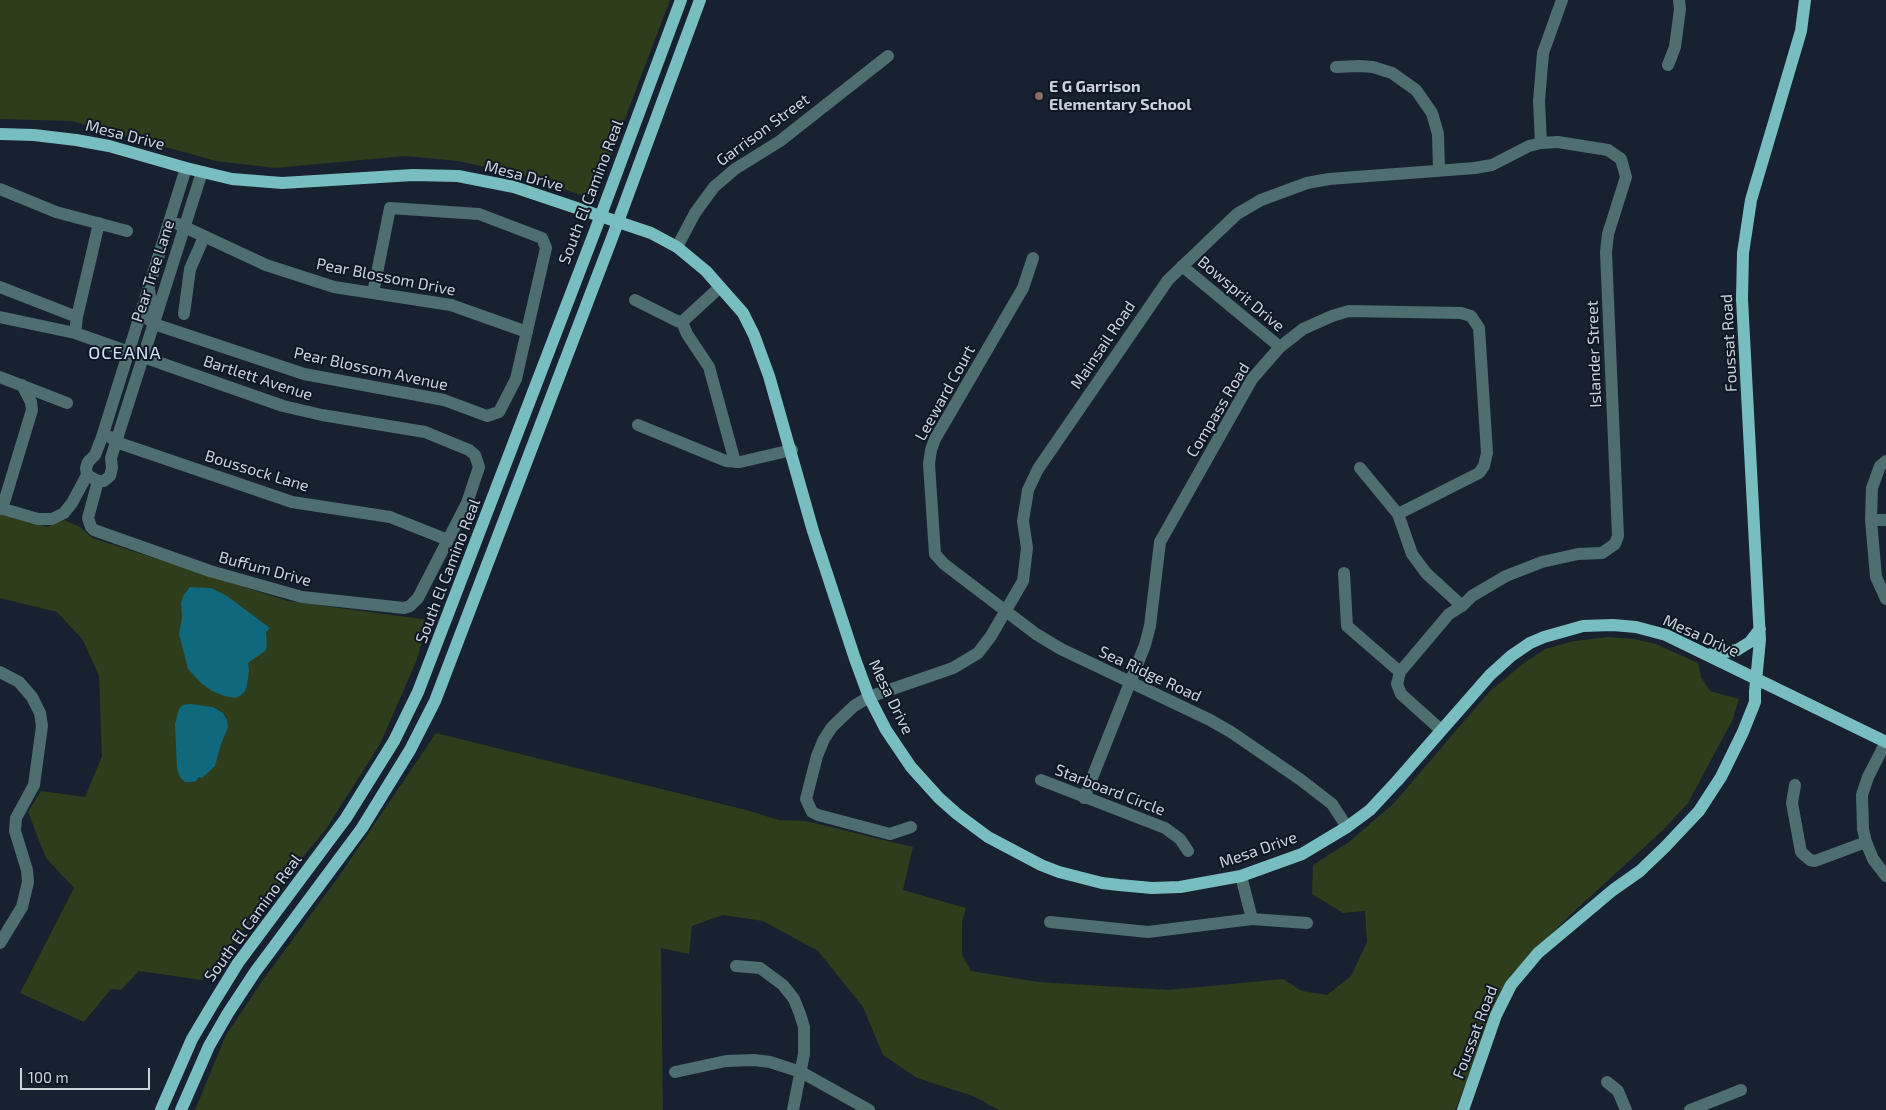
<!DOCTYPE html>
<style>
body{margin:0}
#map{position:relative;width:1886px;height:1110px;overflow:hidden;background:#17212f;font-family:"Exo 2",sans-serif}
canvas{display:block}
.scale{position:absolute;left:20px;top:1068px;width:130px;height:22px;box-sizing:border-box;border:2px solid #cbd2db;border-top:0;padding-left:6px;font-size:15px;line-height:18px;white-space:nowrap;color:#cbd2db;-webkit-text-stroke:4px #0e1825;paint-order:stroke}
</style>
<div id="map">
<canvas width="1886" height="1110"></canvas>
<div class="scale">100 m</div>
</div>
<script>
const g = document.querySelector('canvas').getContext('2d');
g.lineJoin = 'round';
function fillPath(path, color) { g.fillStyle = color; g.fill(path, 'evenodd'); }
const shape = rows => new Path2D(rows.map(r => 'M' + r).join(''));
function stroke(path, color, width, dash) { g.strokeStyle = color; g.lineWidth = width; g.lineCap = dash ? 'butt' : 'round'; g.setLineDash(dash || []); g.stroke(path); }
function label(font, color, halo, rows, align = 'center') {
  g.font = font + ' "Exo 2",sans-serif'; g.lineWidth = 4; g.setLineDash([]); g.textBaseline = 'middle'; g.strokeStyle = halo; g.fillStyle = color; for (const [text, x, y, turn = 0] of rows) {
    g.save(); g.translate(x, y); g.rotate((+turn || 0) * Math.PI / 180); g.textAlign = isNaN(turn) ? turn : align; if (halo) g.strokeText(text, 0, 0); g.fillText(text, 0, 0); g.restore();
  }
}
fillPath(shape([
 [0,0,670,0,597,192,587,197,522,175,458,161,405,156,275,168,216,161,72,121,0,119],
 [0,511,47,527,64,520,80,527,92,538,288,601,429,620,416,662,380,744,326,829,202,980,139,971,121,990,111,989,84,1022,20,993,74,888,46,858,28,812,41,791,85,797,102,756,99,676,83,640,57,612,0,598],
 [1609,637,1634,639,1656,644,1698,663,1701,677,1710,691,1739,699,1733,719,1688,803,1663,830,1568,917,1511,975,1455,1110,999,1110,973,1096,917,1078,883,1055,863,1007,818,951,763,921,723,915,692,926,689,954,661,948,663,1110,195,1110,226,1035,263,980,342,872,436,733,746,810,779,820,806,821,913,847,903,890,966,908,962,922,962,955,971,971,1038,982,1168,990,1283,979,1302,991,1327,995,1351,976,1367,942,1365,911,1343,913,1312,894,1313,865,1349,842,1394,803,1489,692,1524,663,1545,649,1574,641]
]), '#2e3d1b');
fillPath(shape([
 [190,587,211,588,227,596,270,628,266,632,267,647,265,651,248,663,249,670,247,685,245,691,240,696,235,698,225,696,212,691,201,683,188,669,179,634,182,618,181,603,183,596],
 [190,704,213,707,223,713,227,720,228,727,220,747,215,766,202,778,199,777,196,781,191,782,185,782,180,777,177,769,175,724,179,709,183,705]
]), '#10687c');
stroke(shape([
 [1668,65,1675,47,1680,9,1679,0],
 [1336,67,1359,66,1373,67,1392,73,1416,90,1432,113,1438,134,1439,170],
 [1541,143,1539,101,1543,53,1562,0],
 [186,168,102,437,95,455,88,462,86,468,87,475,98,481,104,481,110,476,112,468,111,458,116,442,202,172],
 [0,189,56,212,127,231],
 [178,224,266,265,334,287,451,305,527,332],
 [677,247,695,213,714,187,735,169,780,141,888,56],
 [1033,258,1023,288,935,439,931,450,929,464,935,554,944,564,1036,634,1061,649,1210,720,1231,732,1301,780,1332,804,1347,827],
 [1182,266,1280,347],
 [0,287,77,317],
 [149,289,151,304,147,318,154,324,304,374,444,400,487,416,499,412,516,379,546,248,542,238,479,214,390,208,373,293],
 [635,300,677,321,682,322],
 [184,314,190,269,204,237],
 [0,317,75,333,283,406,322,415,425,432,469,450,475,455,479,467,467,503,418,598,410,606,404,608,302,597,210,571,94,530,91,527,88,518,98,481],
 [682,322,687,334,709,367,735,462],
 [682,322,720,287],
 [75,333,77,317,99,223],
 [0,377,67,403],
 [638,425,726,461,740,462,792,450],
 [110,437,116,442,292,502,390,517,448,540],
 [1886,461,1880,466,1872,488,1871,520,1876,577,1886,599],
 [1360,468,1398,514,1412,554,1426,573,1462,606],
 [0,508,38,519,52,519,64,513,72,503,87,475],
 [2,509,32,410,31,402,22,385],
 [1871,520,1886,520],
 [1344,573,1347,626,1400,672],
 [0,672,19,682,32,697,40,713,42,726,34,785,16,818,15,831,27,870,28,882,22,907,0,943],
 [1886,742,1868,777,1862,795,1863,829,1866,842,1873,859,1886,876],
 [1041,780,1165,828,1180,839,1188,851],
 [1795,785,1792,803,1801,852,1810,860,1815,861,1866,842],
 [1084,798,1145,645,1150,626,1160,542,1252,379,1280,347,1303,329,1332,316,1349,311,1461,313,1471,316,1479,328,1487,453,1484,466,1479,473,1398,514],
 [911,827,890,834,818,815,812,812,806,799,817,756,824,739,832,727,854,706,869,697,953,668,978,653,991,636,1023,581,1027,548,1023,521,1028,490,1038,469,1168,280,1237,214,1261,200,1307,183,1329,179,1475,168,1492,165,1529,146,1541,143,1558,142,1608,150,1621,159,1626,177,1608,234,1606,252,1618,536,1615,544,1602,553,1578,554,1542,562,1506,576,1472,596,1462,606,1449,614,1400,672,1397,684,1401,694,1441,730],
 [1241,876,1252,919],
 [1050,922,1148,932,1252,919,1307,923],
 [736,966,760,968,783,985,794,999,800,1014,804,1027,804,1054,793,1110],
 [675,1072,726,1061,754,1060,770,1062,801,1072,869,1110],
 [1607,1082,1618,1091,1626,1110],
 [1690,1110,1741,1090]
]), '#4e6e6f', 12);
stroke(shape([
 [0,134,34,135,76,140,109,146,186,168,232,179,282,183,413,175,458,176,514,187,651,233,677,247,706,271,743,313,754,335,769,376,813,531,855,659,869,697,886,730,911,767,939,798,957,814,988,837,1041,865,1059,872,1102,883,1119,885,1152,888,1180,887,1241,876,1302,854,1347,827,1370,810,1397,781,1490,675,1511,656,1530,643,1544,637,1583,626,1613,625,1636,627,1666,635,1886,742],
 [1707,655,1737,650,1750,642,1760,629],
 [161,1110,192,1039,214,1002,238,963,346,818,394,741,418,692,595,231,681,0],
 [181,1110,209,1046,228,1013,255,972,362,828,410,750,435,701,612,238,700,0],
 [1463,1110,1496,1015,1511,985,1538,953,1613,890,1640,871,1665,847,1699,811,1721,777,1743,732,1755,702,1755,691,1760,640,1742,299,1743,253,1751,200,1801,31,1805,0]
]), '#78bdbf', 12);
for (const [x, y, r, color] of [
 [1039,96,5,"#8d6e63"]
]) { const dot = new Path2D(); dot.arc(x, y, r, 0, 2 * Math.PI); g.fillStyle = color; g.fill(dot); stroke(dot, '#0e1825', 2); }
label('bold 16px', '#cbd2db', '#0e1825', [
 ["E G Garrison",1049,87],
 ["Elementary School",1049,105]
], 'left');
label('16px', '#cbd2db', '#0e1825', [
 ["Garrison Street",763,130,-36],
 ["Mesa Drive",125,135,14],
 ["Mesa Drive",524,176,15],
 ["South El Camino Real",591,192,-69],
 ["Pear Tree Lane",153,271,-72],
 ["Pear Blossom Drive",386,277,11],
 ["Bowsprit Drive",1241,294,40],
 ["Foussat Road",1729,343,-93],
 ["Mainsail Road",1103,345,-56],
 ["Islander Street",1594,354,-92],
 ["Pear Blossom Avenue",371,369,12],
 ["Bartlett Avenue",258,378,18],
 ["Leeward Court",945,393,-61],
 ["Compass Road",1218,410,-59],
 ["Boussock Lane",257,471,17],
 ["Buffum Drive",265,569,15],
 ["South El Camino Real",448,571,-69],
 ["Mesa Drive",1701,636,24],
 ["Sea Ridge Road",1150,674,25],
 ["Mesa Drive",891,697,64],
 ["Starboard Circle",1110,790,21],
 ["Mesa Drive",1258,850,-19],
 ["South El Camino Real",253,918,-54],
 ["Foussat Road",1475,1032,-69]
]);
g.letterSpacing = '1px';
label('18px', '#d4e2f5', '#0e1825', [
 ["OCEANA",125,353]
]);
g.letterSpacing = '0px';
</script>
